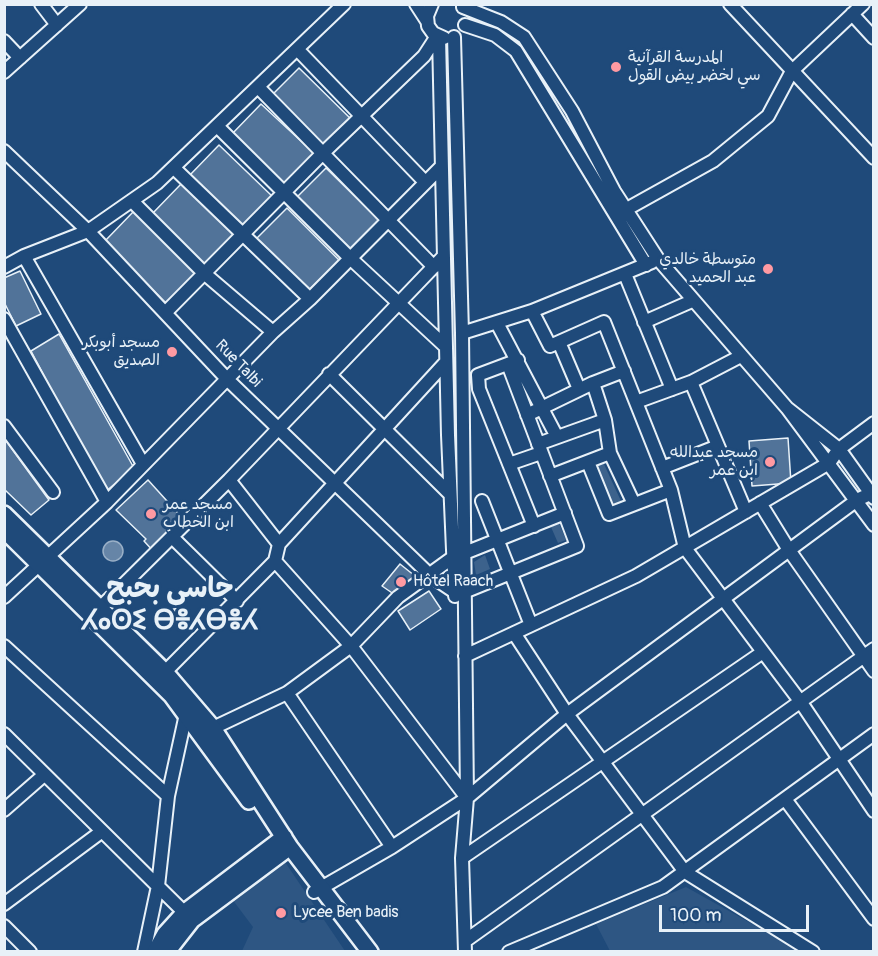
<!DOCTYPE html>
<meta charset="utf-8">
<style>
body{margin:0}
#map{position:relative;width:878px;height:956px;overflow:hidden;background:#1f4a7a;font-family:Pangolin,sans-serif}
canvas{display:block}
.frame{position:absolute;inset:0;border:6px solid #e8f1f8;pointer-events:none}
.scale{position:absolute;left:659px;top:905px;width:150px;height:27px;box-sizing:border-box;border:3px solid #e8f1f8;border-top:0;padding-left:8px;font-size:18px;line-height:21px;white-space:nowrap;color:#e8f1f8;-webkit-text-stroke:4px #1f4a7a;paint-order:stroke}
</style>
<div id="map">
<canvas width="878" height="956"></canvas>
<div class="frame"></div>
<div class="scale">100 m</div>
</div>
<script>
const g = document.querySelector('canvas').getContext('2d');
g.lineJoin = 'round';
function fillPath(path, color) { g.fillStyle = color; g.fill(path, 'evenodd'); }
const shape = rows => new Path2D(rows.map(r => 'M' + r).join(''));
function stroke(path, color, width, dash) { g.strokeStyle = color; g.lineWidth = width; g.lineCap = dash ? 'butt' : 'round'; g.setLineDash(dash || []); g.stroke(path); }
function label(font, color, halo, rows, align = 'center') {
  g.font = font + ' Pangolin,"Playpen Sans Arabic","Noto Sans Tifinagh",sans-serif'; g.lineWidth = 6; g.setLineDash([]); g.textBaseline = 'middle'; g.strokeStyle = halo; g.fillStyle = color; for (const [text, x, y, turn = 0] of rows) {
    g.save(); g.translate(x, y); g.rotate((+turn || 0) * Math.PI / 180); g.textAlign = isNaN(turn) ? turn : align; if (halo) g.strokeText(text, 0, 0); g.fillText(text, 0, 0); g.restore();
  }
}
fillPath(shape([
 [285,862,345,951,242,951,253,927,232,899],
 [686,887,788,944,797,951,610,951,596,924]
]), '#2e5683');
fillPath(shape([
 [603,462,621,501,613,507,596,465],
 [559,523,566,540,558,543,551,527],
 [485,555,490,569,476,575,474,562]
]), '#3c628c');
const water = shape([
 '103 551a10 10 0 1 1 20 0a10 10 0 1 1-20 0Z'
]);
fillPath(water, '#6685a7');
stroke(water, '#9ab0c7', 1.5);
const building = shape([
 [299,68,350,118,322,146,271,96,299,68],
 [261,104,315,154,284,186,230,136,261,104],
 [219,145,272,196,242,228,188,177,219,145],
 [326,168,379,220,349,250,296,198,326,168],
 [182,183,236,233,205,265,151,215,182,183],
 [287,208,339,260,307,292,255,240,287,208],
 [134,211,197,273,167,304,104,242,134,211],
 [20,271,41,314,16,326,4,302,4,278,20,271],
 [59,334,134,468,105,492,31,351,59,334],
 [4,438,49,500,31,515,4,489,4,438],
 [788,438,791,483,752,486,749,441,788,438],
 [148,480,186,522,154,552,144,541,146,539,116,510,148,480],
 [400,564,420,580,398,597,382,586,400,564],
 [429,591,441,609,410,630,398,611,429,591]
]);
fillPath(building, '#517399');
stroke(building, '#e8f1f8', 1.5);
const minor = shape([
 [41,4,57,25],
 [416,4,427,21],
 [432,4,427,16,428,26,433,33,444,38],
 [730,4,874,158],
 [463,7,501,22,524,37,572,111,614,191,658,259,787,408],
 [852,14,874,38],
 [465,25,495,35,516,51,646,265],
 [439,37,448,435,455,596],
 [454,37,462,333,467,798,462,858,465,952],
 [4,41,20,58],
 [297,49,425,182],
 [4,72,80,4],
 [258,87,434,267],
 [217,126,349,257,446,347],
 [4,151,88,231,228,380,431,576,455,592,464,592,577,546,508,364],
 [175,169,310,299],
 [132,201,205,274,273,332],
 [625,210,713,161,768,116,792,71,863,4],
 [24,256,143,464],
 [4,267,24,256,88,231,157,183,344,4],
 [625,274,672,389],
 [532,311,550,346,604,322,671,490,685,548,800,701,874,811],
 [166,312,322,154,424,56,437,36],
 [4,319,107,502],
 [644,322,692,301],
 [497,323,557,437],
 [462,333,532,311,652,262],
 [559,342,579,389],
 [518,360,478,375,479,389,534,526],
 [329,374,450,494],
 [691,382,746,512],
 [636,402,691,382,741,356],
 [527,415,593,383,624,371],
 [605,420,610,453,634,504],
 [4,426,53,492],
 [538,444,605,420,593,383],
 [588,462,609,514,671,490],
 [509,464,541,453],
 [662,468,718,446],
 [550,476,610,453],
 [874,498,839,449,787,408,874,525],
 [482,501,531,625],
 [760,503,789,550,874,671],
 [172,537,237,601],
 [279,544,446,362],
 [275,561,351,646,467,798],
 [4,597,107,502,273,332,310,299,441,167],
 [99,609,229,480,443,257],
 [514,633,567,714,685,872,813,952],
 [4,646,168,796],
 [465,656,636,576,829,463,839,449,874,423],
 [165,672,275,561,279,544,229,480],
 [287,693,392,847],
 [213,728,287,693,351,646,398,597,452,558,565,513],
 [4,734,191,919],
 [785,799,874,919],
 [4,810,44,775],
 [462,858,763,652],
 [314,892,392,847,467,798,567,714,857,500,874,492],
 [4,904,101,832],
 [4,926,30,952],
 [465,941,874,649],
 [144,952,158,886,168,796,186,714],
 [509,952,663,887,874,734]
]);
const major = shape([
 [4,514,165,672,213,728,290,847,370,952],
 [4,530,172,696,249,801],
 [155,952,165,934,185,912,284,837],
 [167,952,192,920,290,847]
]);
stroke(minor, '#e8f1f8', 16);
stroke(major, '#e8f1f8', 20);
stroke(minor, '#1f4a7a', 12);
stroke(major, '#1f4a7a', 15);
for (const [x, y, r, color] of [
 [616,67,6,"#ff9aa2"],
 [768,269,6,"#ff9aa2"],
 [172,352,6,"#ff9aa2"],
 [770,462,6,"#ff9aa2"],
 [151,514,6,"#ff9aa2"],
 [401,582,6,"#ff9aa2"],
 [281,913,6,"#ff9aa2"]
]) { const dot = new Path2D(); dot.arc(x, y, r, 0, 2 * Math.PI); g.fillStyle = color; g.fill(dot); stroke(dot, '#1f4a7a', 2); }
label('16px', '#e8f1f8', '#1f4a7a', [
 ["المدرسة القرآنية",628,58],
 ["سي لخضر بيض القول",628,76],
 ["متوسطة خالدي",756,260,"right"],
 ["عبد الحميد",756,278,"right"],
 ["مسجد أبوبكر",160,343,"right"],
 ["الصديق",160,361,"right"],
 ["مسجد عبدالله",758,453,"right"],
 ["ابن عمر",758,471,"right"],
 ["مسجد عمر",163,505],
 ["ابن الخطاب",163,523],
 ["Hôtel Raach",413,582],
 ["Lycee Ben badis",293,913]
], 'left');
label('16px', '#e8f1f8', '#1f4a7a', [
 ["Rue Talbi",238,364,46]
]);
label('bold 28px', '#e8f1f8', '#1f4a7a', [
 ["حاسي بحبح",170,590],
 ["ⵃⴰⵙⵉ ⴱⴻⵃⴱⴻⵃ",170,622]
]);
</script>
